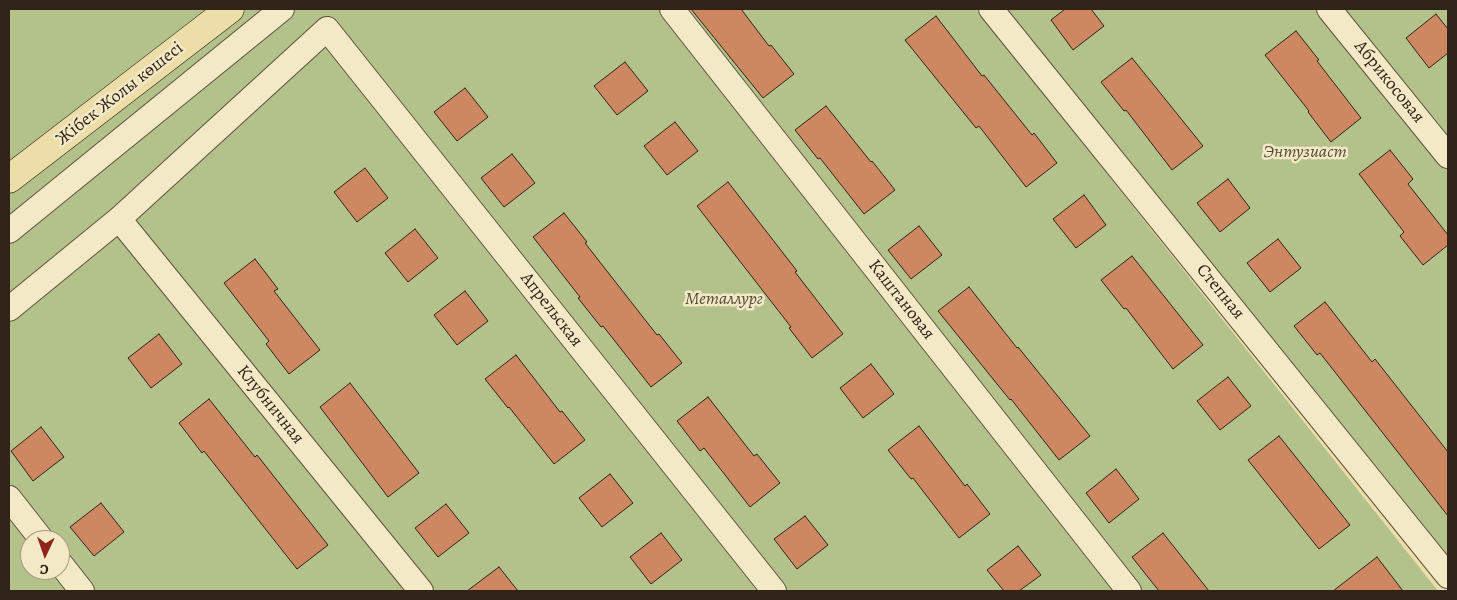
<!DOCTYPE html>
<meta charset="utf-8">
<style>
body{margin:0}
#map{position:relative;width:1457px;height:600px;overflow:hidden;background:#ecdda9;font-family:Alegreya,serif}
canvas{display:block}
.frame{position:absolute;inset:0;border:10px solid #322318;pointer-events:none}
.north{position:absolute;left:20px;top:530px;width:50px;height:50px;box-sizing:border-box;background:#f3e9c7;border:1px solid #a69a81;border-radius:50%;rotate:183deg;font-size:14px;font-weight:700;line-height:20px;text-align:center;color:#322318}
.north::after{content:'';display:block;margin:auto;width:18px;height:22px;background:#8f2418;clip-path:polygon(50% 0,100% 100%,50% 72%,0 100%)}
</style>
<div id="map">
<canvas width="1457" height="600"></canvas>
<div class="frame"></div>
<div class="north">С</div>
</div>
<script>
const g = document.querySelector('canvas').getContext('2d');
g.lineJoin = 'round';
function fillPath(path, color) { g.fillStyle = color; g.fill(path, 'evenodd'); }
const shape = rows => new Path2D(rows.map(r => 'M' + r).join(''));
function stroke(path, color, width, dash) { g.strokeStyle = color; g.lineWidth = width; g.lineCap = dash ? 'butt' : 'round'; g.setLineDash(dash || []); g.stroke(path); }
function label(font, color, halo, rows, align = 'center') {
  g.font = font + ' Alegreya,serif'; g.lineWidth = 5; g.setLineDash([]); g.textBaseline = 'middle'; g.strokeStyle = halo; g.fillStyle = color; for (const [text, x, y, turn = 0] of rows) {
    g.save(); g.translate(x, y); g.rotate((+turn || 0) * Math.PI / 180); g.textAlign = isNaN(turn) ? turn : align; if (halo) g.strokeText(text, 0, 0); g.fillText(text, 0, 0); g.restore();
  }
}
fillPath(shape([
 [9,9,976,9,1438,591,9,591],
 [30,540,60,540,60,570,30,570],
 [1005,9,1448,9,1448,562]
]), '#b3c28b');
const building = shape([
 [691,9,741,9,769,46,771,45,794,74,763,98,691,9],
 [1065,9,1091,9,1104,26,1073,50,1051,20,1065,9],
 [1436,14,1448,29,1448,53,1429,68,1406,38,1436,14],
 [936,16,982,76,984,75,1032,135,1034,133,1057,163,1026,187,979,126,976,128,905,40,936,16],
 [1296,31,1319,60,1317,61,1361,118,1331,142,1308,112,1309,111,1265,55,1296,31],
 [1132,58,1203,146,1172,170,1126,110,1124,111,1101,82,1132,58],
 [625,62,648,91,617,115,594,86,625,62],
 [465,88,488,117,457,141,434,112,465,88],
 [826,106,871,162,872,161,895,190,864,214,820,158,818,159,795,130,826,106],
 [675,122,698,151,667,175,644,146,675,122],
 [1390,150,1413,179,1408,184,1448,235,1448,245,1423,265,1400,236,1404,232,1359,174,1390,150],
 [512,154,535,183,504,207,481,178,512,154],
 [365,168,388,198,357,222,334,192,365,168],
 [1228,179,1250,208,1220,232,1197,203,1228,179],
 [728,182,797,271,795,272,843,334,812,358,789,328,791,327,697,206,728,182],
 [1084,195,1106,225,1076,248,1053,219,1084,195],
 [564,213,587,242,585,243,657,335,659,334,682,363,651,387,603,326,601,327,578,298,580,297,533,237,564,213],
 [919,226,942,255,911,279,888,250,919,226],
 [415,229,438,258,408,282,385,253,415,229],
 [1278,239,1301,268,1270,292,1247,263,1278,239],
 [1132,256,1203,345,1173,369,1126,308,1124,309,1101,280,1132,256],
 [255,259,278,289,274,291,320,350,289,374,266,344,269,341,224,283,255,259],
 [969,287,1017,348,1018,347,1090,436,1059,460,1011,399,1010,400,938,311,969,287],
 [465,291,488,321,457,345,434,315,465,291],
 [1325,302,1372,362,1375,359,1448,452,1448,516,1320,353,1317,355,1294,326,1325,302],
 [159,334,182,364,151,388,128,358,159,334],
 [516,355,560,412,562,411,585,440,554,464,509,407,508,408,485,379,516,355],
 [871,364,894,394,863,418,840,388,871,364],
 [1228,377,1251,406,1220,430,1197,401,1228,377],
 [350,383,419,473,388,497,320,407,350,383],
 [708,397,754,456,757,454,780,483,750,507,704,448,700,451,677,421,708,397],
 [209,399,255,457,257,455,328,545,297,569,204,451,202,453,179,423,209,399],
 [919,426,965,486,967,484,990,514,959,538,913,478,911,479,888,450,919,426],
 [41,427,64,457,33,481,11,451,41,427],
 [1279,436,1350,525,1319,549,1248,460,1279,436],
 [1116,469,1139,499,1109,523,1086,493,1116,469],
 [610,474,633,503,602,527,579,498,610,474],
 [101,503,124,532,94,556,70,527,101,503],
 [446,504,469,533,438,557,415,528,446,504],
 [805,516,828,545,797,569,774,539,805,516],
 [661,533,682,560,651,584,630,557,661,533],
 [1163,533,1209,591,1159,591,1132,557,1163,533],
 [1018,546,1041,575,1019,591,1004,591,987,570,1018,546],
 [1377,557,1403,591,1333,591,1377,557],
 [499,567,518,591,467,591,499,567]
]);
fillPath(building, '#cd8761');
stroke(building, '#322318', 1);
const street = shape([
 [672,9,1129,591],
 [991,9,1448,576],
 [1329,9,1448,156],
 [119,219,421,591],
 [9,231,282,9],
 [9,309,119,219,327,29,774,591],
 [9,498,42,540],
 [60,563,82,591]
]);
const highway = shape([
 [9,179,230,9]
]);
stroke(street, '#60523c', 26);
stroke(highway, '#322318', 29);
stroke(street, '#f3e9c7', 24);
stroke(highway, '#ecdda9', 28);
label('18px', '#322318', '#f3e9c7', [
 ["Абрикосовая",1389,82,51],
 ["Жібек Жолы көшесі",120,94,-38],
 ["Степная",1220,292,51],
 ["Каштановая",901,300,52],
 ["Апрельская",551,310,52],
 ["Клубничная",270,405,51]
]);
label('italic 18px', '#524b35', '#f3e9c7', [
 ["Энтузиаст",1305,153],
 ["Металлург",724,300]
]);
</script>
